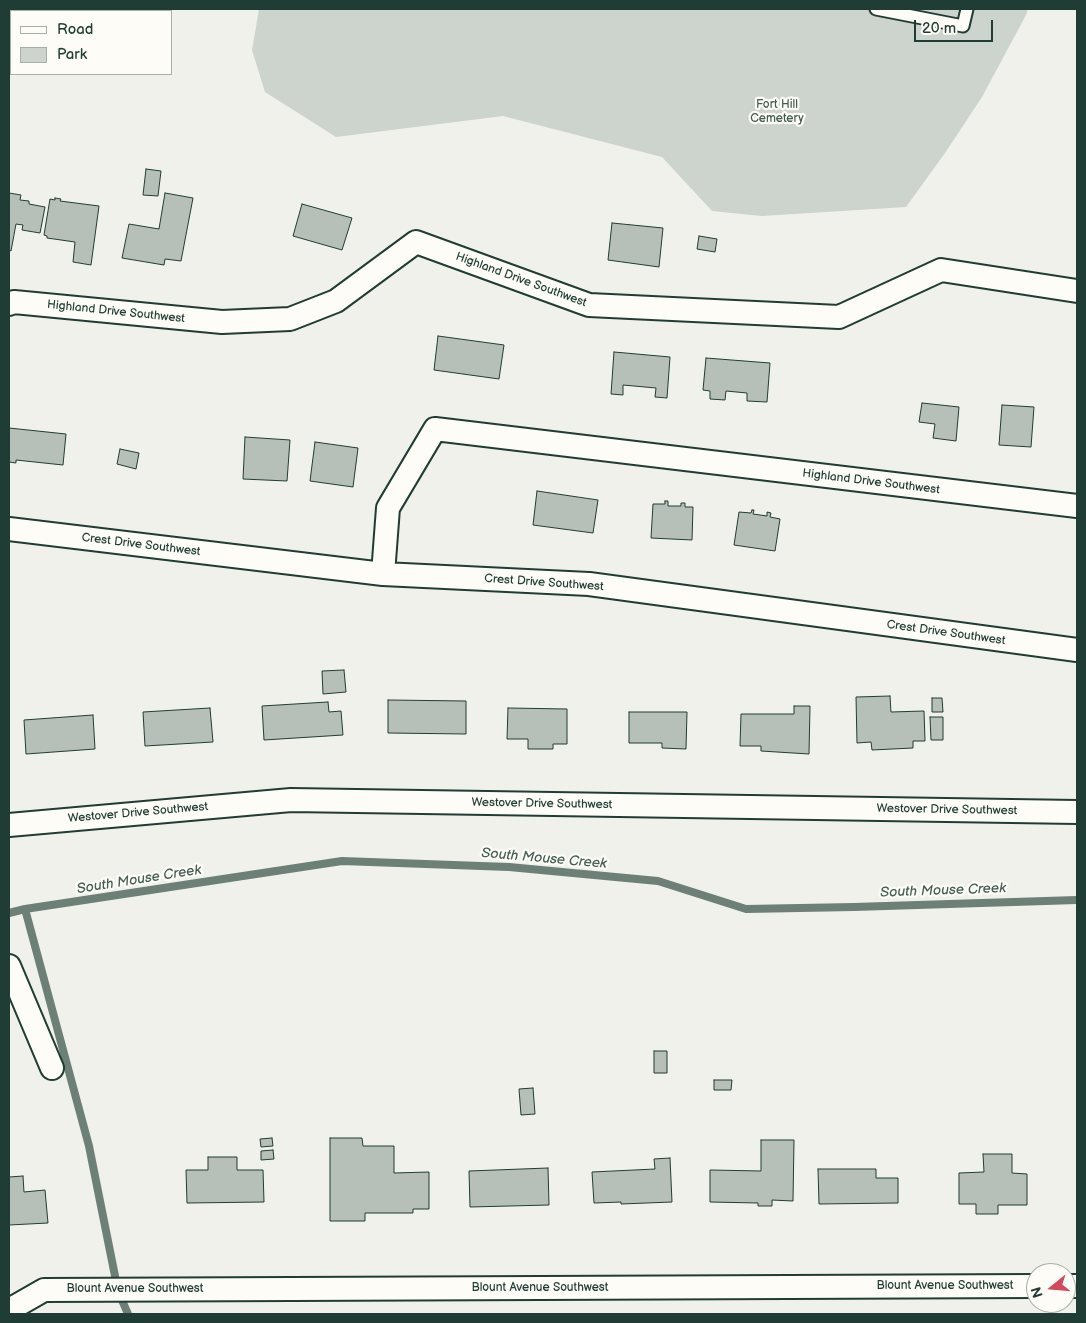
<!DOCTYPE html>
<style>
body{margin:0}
#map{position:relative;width:1086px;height:1323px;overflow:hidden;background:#f0f1eb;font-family:"Balsamiq Sans",sans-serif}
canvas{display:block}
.frame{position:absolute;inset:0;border:10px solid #1f3d34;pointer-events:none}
.legend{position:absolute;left:10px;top:10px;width:162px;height:65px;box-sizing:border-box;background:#fdfcf7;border:1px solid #a4b0a9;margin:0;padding:6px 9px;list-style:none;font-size:15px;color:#1f3d34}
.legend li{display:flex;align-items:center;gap:10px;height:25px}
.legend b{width:25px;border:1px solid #a4b0a9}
.north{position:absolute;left:1026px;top:1263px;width:50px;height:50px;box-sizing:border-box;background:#fdfcf7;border:1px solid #a4b0a9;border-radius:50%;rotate:253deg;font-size:14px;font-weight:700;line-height:20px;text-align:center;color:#1f3d34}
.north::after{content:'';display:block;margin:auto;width:18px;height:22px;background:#d1495b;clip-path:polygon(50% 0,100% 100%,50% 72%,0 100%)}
.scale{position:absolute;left:914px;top:20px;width:79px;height:22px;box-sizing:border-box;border:2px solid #1f3d34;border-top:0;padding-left:6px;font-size:15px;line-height:18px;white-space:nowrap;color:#1f3d34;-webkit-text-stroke:4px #fdfcf7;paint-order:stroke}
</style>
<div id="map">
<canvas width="1086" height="1323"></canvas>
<div class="frame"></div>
<ul class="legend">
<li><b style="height:6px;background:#fdfcf7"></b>Road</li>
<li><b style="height:14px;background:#cdd3cd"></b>Park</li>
</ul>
<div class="north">N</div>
<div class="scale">20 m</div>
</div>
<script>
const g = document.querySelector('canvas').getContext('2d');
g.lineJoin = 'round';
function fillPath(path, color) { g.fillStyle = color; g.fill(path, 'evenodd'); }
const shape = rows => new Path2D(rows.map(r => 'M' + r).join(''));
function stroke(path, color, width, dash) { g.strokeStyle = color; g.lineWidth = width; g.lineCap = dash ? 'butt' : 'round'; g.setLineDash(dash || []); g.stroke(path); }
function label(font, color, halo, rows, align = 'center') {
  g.font = font + ' "Balsamiq Sans",sans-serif'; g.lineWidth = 4.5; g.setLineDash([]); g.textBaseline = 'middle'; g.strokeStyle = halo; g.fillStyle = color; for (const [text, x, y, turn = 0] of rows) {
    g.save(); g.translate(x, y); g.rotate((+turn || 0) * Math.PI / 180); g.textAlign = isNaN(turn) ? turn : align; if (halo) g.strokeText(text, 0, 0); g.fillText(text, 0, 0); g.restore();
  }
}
fillPath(shape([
 [259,9,1028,9,1026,15,982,97,945,153,906,207,762,216,712,211,662,157,503,116,336,137,265,92,252,50]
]), '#cdd3cd');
stroke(shape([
 [25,909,89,1146,118,1291,128,1314],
 [9,913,25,909,342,861,509,867,658,881,746,909,854,907,1077,900]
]), '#6c8077', 8);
const building = shape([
 [146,169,161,171,158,196,143,195,146,169],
 [9,193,21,195,20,200,29,201,29,204,45,207,40,233,22,230,23,225,16,224,11,251,9,250,9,193],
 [165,193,193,198,181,261,165,259,164,265,122,258,129,224,159,229,165,193],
 [55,198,61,199,60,201,99,206,91,265,73,262,75,242,47,238,47,236,44,235,50,199,55,200,55,198],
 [302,204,352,218,342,250,293,236,302,204],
 [612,223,663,228,659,267,608,260,612,223],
 [699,236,717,239,715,252,697,249,699,236],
 [438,336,504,345,499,379,434,370,438,336],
 [614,352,670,357,667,398,655,397,656,388,623,385,623,395,611,394,614,352],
 [706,358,770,363,767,402,747,401,747,393,726,391,725,400,710,399,710,391,703,390,706,358],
 [922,403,959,407,956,441,933,438,935,424,919,422,922,403],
 [1002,405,1034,407,1031,447,999,445,1002,405],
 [9,428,66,434,63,465,16,460,16,463,9,462,9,428],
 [245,437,290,440,287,481,243,479,245,437],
 [315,442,358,448,353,487,310,481,315,442],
 [120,449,139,453,136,469,117,464,120,449],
 [537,491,598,500,593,533,533,525,537,491],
 [665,501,668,501,668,506,681,506,681,503,685,503,685,507,693,507,692,540,651,538,653,504,665,504,665,501],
 [752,510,754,510,753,514,767,516,767,512,771,513,770,517,780,519,775,551,734,545,739,512,751,513,752,510],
 [344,670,346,692,323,694,322,671,344,670],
 [890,696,891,712,924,711,925,741,913,741,913,748,872,750,871,742,857,743,856,697,890,696],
 [932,698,942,698,943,712,932,712,932,698],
 [388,700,466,701,466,734,388,733,388,700],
 [328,702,329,712,341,711,343,735,264,740,262,706,328,702],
 [794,706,810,706,809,754,761,751,761,746,740,746,741,714,794,714,794,706],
 [210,708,213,742,145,746,143,712,210,708],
 [508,708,567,709,567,744,553,744,553,749,528,749,528,739,507,739,508,708],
 [629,712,687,712,686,749,662,748,662,743,629,743,629,712],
 [93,715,95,749,26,754,24,720,93,715],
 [930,717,943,717,943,740,931,740,930,717],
 [654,1051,667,1051,667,1073,654,1073,654,1051],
 [714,1080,732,1080,731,1090,714,1090,714,1080],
 [533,1088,535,1114,521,1115,519,1089,533,1088],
 [272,1138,273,1146,261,1147,260,1139,272,1138],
 [330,1138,362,1138,363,1146,394,1146,394,1173,429,1172,429,1209,413,1209,413,1213,365,1213,365,1221,330,1221,330,1138],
 [761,1140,794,1140,793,1201,772,1200,772,1206,758,1206,758,1203,710,1202,710,1170,761,1171,761,1140],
 [273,1150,274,1159,261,1160,261,1151,273,1150],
 [983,1154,1012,1154,1012,1173,1027,1174,1027,1205,998,1205,998,1214,976,1214,976,1204,959,1204,959,1173,984,1172,983,1154],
 [208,1157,237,1157,237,1170,263,1170,264,1202,187,1203,186,1170,208,1170,208,1157],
 [670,1158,672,1202,621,1204,621,1202,594,1203,592,1172,655,1169,654,1159,670,1158],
 [548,1168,549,1205,470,1207,469,1171,548,1168],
 [818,1169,876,1169,876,1178,898,1178,898,1203,819,1204,818,1169],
 [23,1176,24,1192,45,1190,48,1223,9,1225,9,1177,23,1176]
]);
fillPath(building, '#b6bfb8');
stroke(building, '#1f3d34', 1);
const lane = shape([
 [876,9,963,26,967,9]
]);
const street = shape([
 [9,304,14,302,222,322,290,319,336,301,416,242,589,305,839,317,941,270,1077,291],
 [9,529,383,574,589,584,1077,650],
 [383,574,388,508,435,429,1077,506],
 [9,825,291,800,1077,812],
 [9,966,52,1068],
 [1066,1286,1077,1286],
 [9,1310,44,1290,1036,1286]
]);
stroke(lane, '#1f3d34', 15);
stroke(street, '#1f3d34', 26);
stroke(lane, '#fdfcf7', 11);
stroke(street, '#fdfcf7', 22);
label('12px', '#425b53', '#fdfcf7', [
 ["Fort Hill",777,105],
 ["Cemetery",777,119]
]);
label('12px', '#1f3d34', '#fdfcf7', [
 ["Highland Drive Southwest",521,280,20],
 ["Highland Drive Southwest",116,312,6],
 ["Highland Drive Southwest",871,482,7],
 ["Crest Drive Southwest",141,545,7],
 ["Crest Drive Southwest",544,583,4],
 ["Crest Drive Southwest",946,633,8],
 ["Westover Drive Southwest",542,804,1],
 ["Westover Drive Southwest",947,810,1],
 ["Westover Drive Southwest",138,813,-5],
 ["Blount Avenue Southwest",945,1286],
 ["Blount Avenue Southwest",540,1288],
 ["Blount Avenue Southwest",135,1289]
]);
label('italic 14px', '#455e56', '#fdfcf7', [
 ["South Mouse Creek",544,859,5],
 ["South Mouse Creek",139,880,-9],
 ["South Mouse Creek",943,891,-2]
]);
</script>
